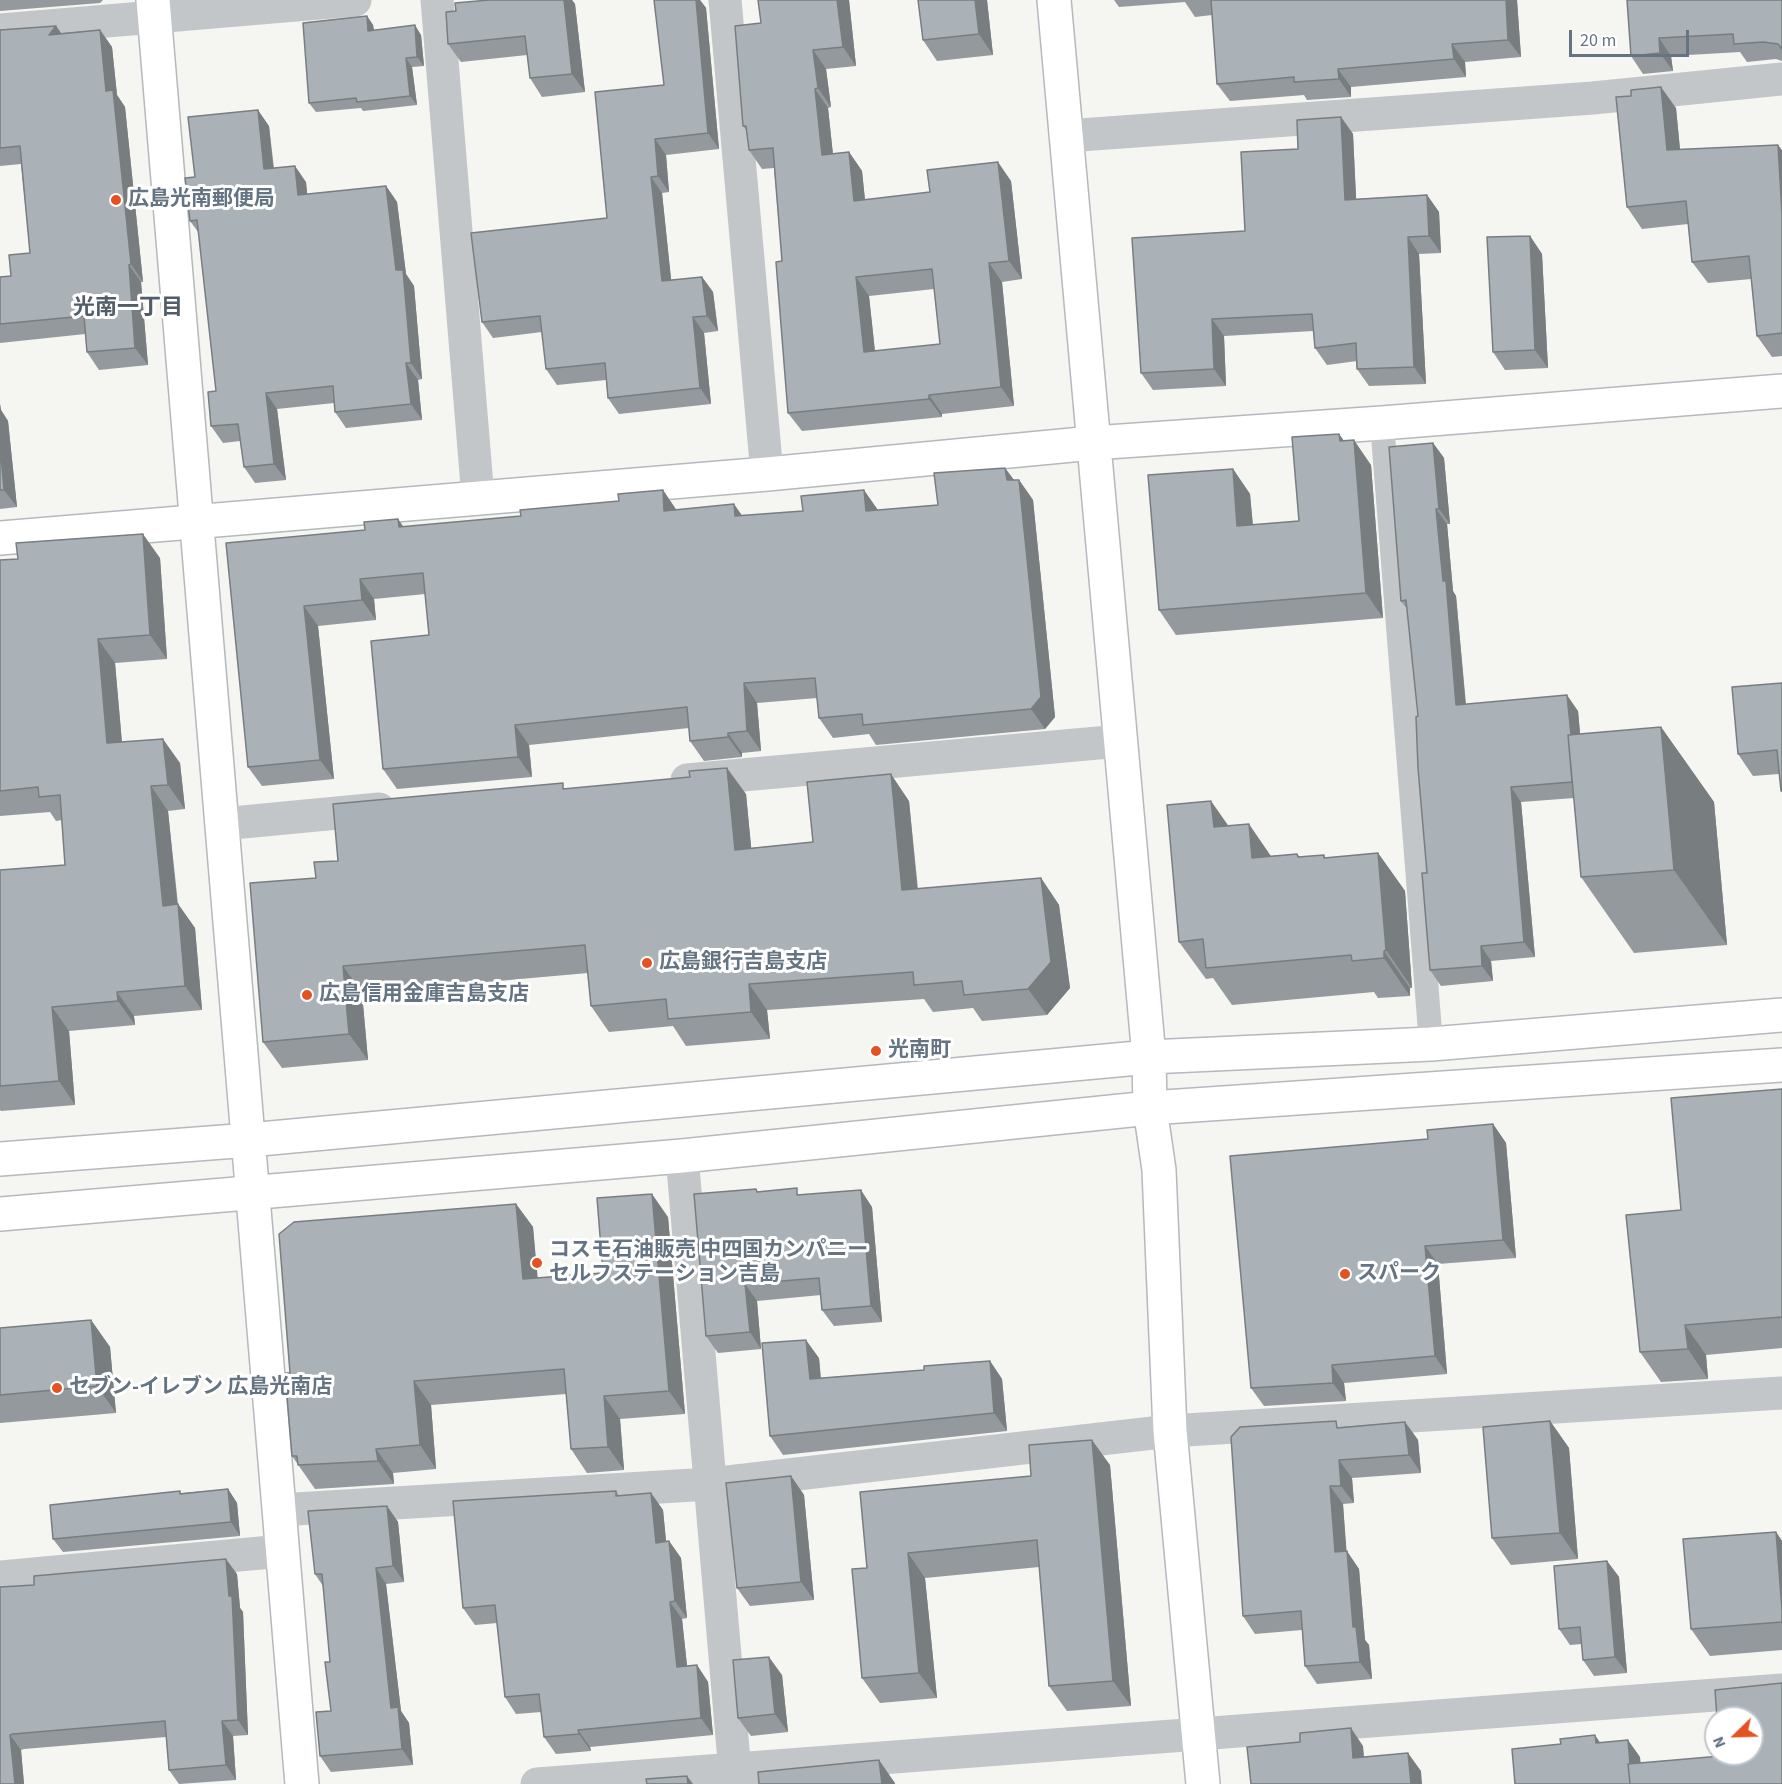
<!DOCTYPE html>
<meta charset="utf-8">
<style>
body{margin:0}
#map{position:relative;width:1782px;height:1784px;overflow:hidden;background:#f5f5f1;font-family:"Source Sans 3",sans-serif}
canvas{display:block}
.north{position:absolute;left:1704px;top:1706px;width:60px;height:60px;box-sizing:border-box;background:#fff;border:2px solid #c1c7cd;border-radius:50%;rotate:247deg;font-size:16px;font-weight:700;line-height:24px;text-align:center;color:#647482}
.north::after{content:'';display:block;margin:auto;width:21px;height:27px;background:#e45222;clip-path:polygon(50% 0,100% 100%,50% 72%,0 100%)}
.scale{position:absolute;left:1569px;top:30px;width:120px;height:27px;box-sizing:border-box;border:3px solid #647482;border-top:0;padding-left:8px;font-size:18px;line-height:21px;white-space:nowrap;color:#647482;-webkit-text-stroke:4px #fff;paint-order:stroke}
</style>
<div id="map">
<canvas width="1782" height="1784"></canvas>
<div class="north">N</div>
<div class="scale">20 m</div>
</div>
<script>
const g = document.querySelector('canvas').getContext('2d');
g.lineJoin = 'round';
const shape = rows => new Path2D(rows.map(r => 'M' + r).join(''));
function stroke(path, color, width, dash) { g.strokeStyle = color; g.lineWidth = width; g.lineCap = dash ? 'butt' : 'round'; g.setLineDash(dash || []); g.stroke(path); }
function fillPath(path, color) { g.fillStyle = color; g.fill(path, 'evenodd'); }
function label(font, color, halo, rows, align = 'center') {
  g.font = font + ' "Source Sans 3","Noto Sans JP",sans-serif'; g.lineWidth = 6; g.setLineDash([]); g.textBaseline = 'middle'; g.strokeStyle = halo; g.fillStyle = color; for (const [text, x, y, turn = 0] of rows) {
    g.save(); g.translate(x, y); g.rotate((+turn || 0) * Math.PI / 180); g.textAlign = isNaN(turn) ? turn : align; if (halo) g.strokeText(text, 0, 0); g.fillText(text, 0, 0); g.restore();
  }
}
const secondary = shape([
 [153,0,302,1784],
 [1054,0,1149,1057,1150,1108,1159,1170,1170,1431,1203,1784],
 [0,538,767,474,1093,443,1382,423,1782,391],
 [0,1159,249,1140,1149,1057,1431,1044,1782,1015],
 [0,1214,682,1156,1150,1108,1782,1065]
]);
stroke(secondary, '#b4b9be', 36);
stroke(shape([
 [1382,423,1431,1044]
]), '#c2c6c9', 24);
stroke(shape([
 [437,0,478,498],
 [725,0,767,474],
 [0,30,355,0],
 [1066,136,1593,98,1782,79],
 [687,780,1120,741],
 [222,824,379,809],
 [682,1156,736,1784],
 [279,1510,710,1484,1170,1431,1782,1393],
 [0,1577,282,1551],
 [537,1784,1782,1690]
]), '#c2c6c9', 33);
stroke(secondary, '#fff', 33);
fillPath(shape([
 [0,0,103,0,100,3,0,11],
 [489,0,572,0,575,4,585,92,542,97,530,78,527,55,461,62,448,44],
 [654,0,700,0,706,8,719,149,666,155,669,192,662,193,671,280,702,277,713,292,718,331,704,333,711,404,619,414,608,398,606,380,557,385,546,369,542,332,493,338,482,322,607,218,664,85],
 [758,0,849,0,856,66,826,69,831,107,828,108,833,154,849,152,862,171,865,200,930,192,1011,181,1022,279,1002,282,1014,406,942,414,942,417,802,431,788,413,782,261,774,168,762,169,749,150,747,131,743,126,761,23],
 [934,289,940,344,875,351,869,296],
 [918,0,987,0,993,55,937,61,923,40],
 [1114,0,1517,0,1521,57,1465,62,1466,77,1351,87,1351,97,1307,100,1304,95,1230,101,1217,84,1212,15,1195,17,1185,2,1119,7],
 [1627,0,1782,0,1782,61,1776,59,1747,62,1740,52,1671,56,1673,71,1643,74,1631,56],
 [367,16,373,25,374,30,421,35,424,66,412,67,417,105,363,111,361,108,316,112,309,103],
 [56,26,61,33,100,30,112,47,117,95,125,107,143,282,141,282,148,365,99,370,87,352,85,334,0,343,0,277,11,276,30,253,21,164,0,166,0,30],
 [1676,108,1680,149,1782,150,1782,356,1772,357,1757,336,1751,279,1708,283,1692,262,1688,224,1642,229,1627,207],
 [1341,117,1353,134,1356,199,1427,195,1439,212,1441,253,1419,254,1426,384,1369,386,1357,369,1357,361,1327,365,1315,348,1313,331,1224,336,1226,386,1153,390,1141,373,1245,231,1298,149],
 [269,126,274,168,306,182,307,194,386,186,397,202,406,274,414,286,422,379,418,380,422,420,346,428,335,412,334,403,277,409,286,480,255,483,244,467,240,441,223,443,211,426,216,391,199,233,190,221,195,177],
 [1530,236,1542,254,1548,368,1505,370,1493,352],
 [0,404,1,410,8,421,17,507,0,509],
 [1339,434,1344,441,1371,465,1383,618,1176,635,1159,610,1233,469,1250,494,1253,525,1299,521],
 [1433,443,1444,458,1450,524,1447,524,1453,591,1456,596,1466,704,1578,711,1580,734,1661,727,1714,802,1727,945,1634,953,1581,877,1574,798,1521,802,1535,957,1491,961,1493,981,1441,986,1430,970,1427,873,1418,716,1407,609,1401,601],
 [1005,468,1014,480,1019,480,1033,500,1055,717,1045,729,876,745,869,734,833,738,819,718,817,698,757,703,761,751,742,753,742,757,704,761,690,741,689,728,529,745,532,777,397,789,383,769,429,635,425,594,374,599,376,620,318,626,334,779,262,786,248,767,226,543,365,530,398,519,403,527,521,516,619,501,663,490,676,509,742,516,878,510,938,505],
 [160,558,167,659,115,663,122,742,180,763,185,809,168,811,178,904,195,928,202,1010,134,1016,135,1025,69,1031,75,1105,1,1111,0,1110,0,870,65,865,62,820,56,821,50,812,0,816,0,560],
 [1782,683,1782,792,1781,791,1779,774,1753,776,1738,754],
 [567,789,746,794,751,848,813,842,909,801,918,889,1041,878,1059,905,1070,988,1047,1015,982,1021,973,1008,933,1012,924,999,767,1010,770,1039,686,1046,673,1026,609,1032,591,1006,588,973,362,993,368,1060,282,1068,263,1042,316,878,338,861],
 [1229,826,1271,856,1297,854,1300,857,1324,855,1325,858,1378,853,1405,891,1412,988,1410,988,1410,996,1378,998,1374,992,1232,1005,1213,978,1206,979,1179,942],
 [1782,1089,1782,1348,1706,1355,1708,1379,1661,1382,1640,1352],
 [1493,1124,1506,1143,1516,1258,1438,1264,1447,1374,1344,1383,1346,1401,1264,1406,1251,1388,1428,1139],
 [756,1189,758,1192,801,1195,872,1207,882,1322,834,1326,822,1310,821,1295,757,1301,761,1349,718,1353,706,1336],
 [516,1204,533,1227,537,1278,603,1273,668,1217,685,1414,620,1419,624,1470,587,1473,571,1449,566,1394,431,1405,436,1469,393,1473,394,1484,315,1489,292,1456,290,1373],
 [91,1320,110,1347,116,1413,0,1423,0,1328],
 [819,1358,821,1378,924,1370,990,1361,1002,1379,1007,1431,783,1455,770,1436],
 [1550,1421,1569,1448,1578,1559,1511,1565,1492,1538],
 [1405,1422,1418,1440,1421,1473,1352,1478,1354,1503,1343,1504,1346,1551,1359,1569,1365,1640,1369,1645,1372,1679,1317,1684,1305,1666,1302,1630,1255,1634,1243,1616,1341,1427],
 [1110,1465,1131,1706,1067,1711,1049,1686,1039,1567,925,1578,937,1698,880,1703,862,1678,867,1568],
 [791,1476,804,1495,814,1600,750,1606,737,1588],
 [228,1489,237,1503,240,1536,63,1552,53,1539,180,1491,181,1493],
 [616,1491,619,1496,651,1493,663,1510,666,1542,669,1541,681,1558,687,1618,682,1619,687,1666,697,1665,708,1682,713,1735,590,1747,591,1751,556,1754,544,1737,541,1712,516,1714,505,1697,497,1623,475,1625,463,1608],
 [387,1506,398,1522,404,1582,386,1584,401,1711,409,1723,413,1765,331,1772,320,1756,331,1711,330,1662,323,1586,315,1574],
 [1776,1532,1782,1541,1782,1650,1710,1656,1691,1629],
 [1607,1561,1619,1577,1627,1673,1594,1676,1583,1660,1582,1644,1570,1645,1559,1629],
 [237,1574,240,1608,243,1612,248,1735,233,1736,236,1780,179,1784,169,1770,166,1737,24,1749,21,1750,24,1784,0,1784,0,1587],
 [782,1675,788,1732,751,1736,738,1718]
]), '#93999d');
fillPath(shape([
 [564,0,572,0,575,4,585,92,572,74],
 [696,0,700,0,706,8,719,149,708,133],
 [837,0,849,0,856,66,843,47],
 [975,0,987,0,993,55,979,34],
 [1506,0,1517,0,1521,57,1508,40],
 [367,16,373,25,375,40,368,31],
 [415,25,421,35,424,66,417,57],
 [56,26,68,43,49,35],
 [100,30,112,47,117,95,125,107,143,282,131,264,106,91],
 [1659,38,1671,56,1673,71,1660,53],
 [1452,44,1465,62,1466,77,1454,59],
 [813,50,826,69,831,107,818,88],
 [406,58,412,67,417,105,410,96],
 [1338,69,1351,87,1351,97,1339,79],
 [1661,87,1676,108,1682,171,1667,150],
 [815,89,828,108,835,174,822,155],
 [258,110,269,126,275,186,264,169],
 [1341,117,1353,134,1357,217,1345,200],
 [655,139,666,155,669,192,658,176],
 [1778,145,1782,150,1782,214],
 [849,152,862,171,867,220,854,201],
 [998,162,1011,181,1022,279,1009,261],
 [295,166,306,182,309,212,298,195],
 [651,177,662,193,673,297,662,281],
 [386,186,397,202,406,274,414,286,422,379,411,363,396,270],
 [1427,195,1439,212,1441,253,1429,236],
 [1530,236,1542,254,1548,368,1535,350],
 [1408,237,1419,254,1426,384,1414,367],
 [989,263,1002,282,1014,406,1001,387],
 [129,265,141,282,148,365,135,348],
 [702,277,713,292,718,331,707,316],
 [856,277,869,296,877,371,864,352],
 [693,317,704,333,711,404,700,388],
 [1212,319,1224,336,1226,386,1214,369],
 [406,363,418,380,422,420,411,404],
 [266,393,277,409,286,480,274,464],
 [929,395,942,414,942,417,929,399],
 [0,404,1,410,8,421,17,507,4,490,0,444],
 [1339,434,1355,456,1354,440,1371,465,1383,618,1366,593],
 [1433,443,1444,458,1450,524,1439,509],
 [1005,468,1019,487,1007,480],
 [1233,469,1250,494,1255,551,1237,526],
 [1019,480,1033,500,1055,717,1045,729,1031,709],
 [663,490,676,510,664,511],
 [864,490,878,510,866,511],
 [734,504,748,524,735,516],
 [1436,509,1447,524,1453,591,1456,596,1467,720,1456,705],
 [398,519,412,539,399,527],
 [143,534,160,558,167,659,150,635],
 [360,579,374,599,376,620,362,600],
 [304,606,318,626,334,779,320,760],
 [98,639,115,663,124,767,107,743],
 [744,683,757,703,761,751,747,731],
 [1567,695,1578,711,1586,797,1575,781],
 [515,725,529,745,532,777,518,757],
 [1661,727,1714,802,1727,945,1674,870],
 [728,733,742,753,742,757,728,737],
 [163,739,180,763,185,809,168,785],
 [727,768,746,794,754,876,735,850],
 [891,774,909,801,920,917,902,890],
 [151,786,168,811,179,921,178,904,195,928,202,1010,185,986,163,906],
 [1511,787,1521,802,1535,957,1524,942],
 [1211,801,1237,838,1214,827],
 [1249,824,1275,862,1252,858],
 [1378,853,1405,891,1412,988,1386,950],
 [1041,878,1059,905,1070,988,1047,1015,1028,989],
 [1481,946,1491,961,1493,981,1482,966],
 [1384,951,1410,988,1410,996,1384,958],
 [343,966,362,993,368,1060,349,1034],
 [749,984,767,1010,770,1039,751,1012],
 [117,992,134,1016,135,1025,118,1001],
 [52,1007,69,1031,75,1105,59,1081],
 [1493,1124,1506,1143,1516,1258,1503,1240],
 [861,1190,872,1207,882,1322,871,1306],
 [652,1194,668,1217,685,1414,669,1391],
 [516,1204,533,1227,540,1303,523,1279],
 [1425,1246,1438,1264,1447,1374,1435,1356],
 [745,1284,757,1301,761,1349,750,1332],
 [91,1320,110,1347,116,1413,97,1386],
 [1685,1325,1706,1355,1708,1379,1688,1349],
 [806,1340,819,1358,822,1397,810,1379],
 [990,1361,1002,1379,1007,1431,994,1413],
 [1332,1365,1344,1383,1346,1401,1333,1383],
 [414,1381,431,1405,436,1469,420,1445],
 [604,1396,620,1419,624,1470,608,1447],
 [1550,1421,1569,1448,1578,1559,1560,1533],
 [1405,1422,1418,1440,1421,1473,1409,1455],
 [1092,1440,1110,1465,1131,1706,1113,1681],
 [376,1449,393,1473,394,1484,378,1461],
 [1339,1460,1352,1478,1354,1503,1341,1486],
 [791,1476,804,1495,814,1600,801,1582],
 [1330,1486,1343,1504,1348,1570,1335,1552],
 [228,1489,237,1503,240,1536,231,1522],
 [651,1493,663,1510,668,1560,656,1543],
 [387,1506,398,1522,404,1582,393,1566],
 [1776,1532,1782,1541,1782,1610],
 [669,1541,681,1558,687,1618,675,1601],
 [1347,1551,1359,1569,1365,1640,1369,1645,1372,1679,1360,1662,1353,1627],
 [908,1553,925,1578,937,1698,919,1673],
 [226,1559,237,1574,240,1608,243,1612,248,1735,238,1720],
 [1607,1561,1619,1577,1627,1673,1615,1657],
 [376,1568,386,1584,401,1711,409,1723,413,1765,402,1749,391,1708],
 [670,1602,682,1619,689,1684,677,1667],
 [769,1657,782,1675,788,1732,775,1714],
 [697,1665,708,1682,713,1735,701,1718],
 [222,1721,233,1736,236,1780,226,1765],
 [1351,1728,1363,1746,1366,1777,1353,1758],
 [578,1730,590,1747,591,1751,579,1734],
 [10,1735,21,1750,24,1784,15,1784],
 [1595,1735,1607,1753,1596,1743],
 [1628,1740,1640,1757,1643,1784,1632,1784],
 [1408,1753,1421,1771,1422,1784,1411,1784],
 [879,1760,895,1783,895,1784,882,1784],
 [687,1776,693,1784,688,1784]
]), '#787d80');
const building = shape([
 [489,0,564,0,572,74,530,78,525,36,448,44,446,12,456,11,455,3,489,0],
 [654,0,696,0,708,133,655,139,658,176,651,177,662,281,702,277,707,316,693,317,700,388,608,398,605,363,546,369,540,316,482,322,471,233,607,218,595,92,664,85,654,0],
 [758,0,837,0,843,47,813,50,818,88,815,89,822,155,849,152,854,201,930,192,927,170,998,162,1009,261,989,263,1001,387,929,395,929,399,788,413,776,262,782,261,773,148,749,150,746,126,743,126,735,26,761,23,758,0],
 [932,269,940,344,864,352,856,277,932,269],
 [918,0,975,0,979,34,923,40,918,0],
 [1211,0,1506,0,1508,40,1452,44,1454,59,1338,69,1339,79,1294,82,1294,77,1217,84,1211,0],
 [1627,0,1782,0,1782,49,1778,44,1763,42,1734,44,1733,34,1659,38,1660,53,1631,56,1627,0],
 [367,16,368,31,415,25,417,57,406,58,410,96,357,102,356,98,309,103,303,23,367,16],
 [56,26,49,35,100,30,106,91,113,90,131,264,129,265,135,348,87,352,84,316,0,324,0,277,11,276,9,255,30,253,20,146,0,148,0,30,56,26],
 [1661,87,1667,150,1778,145,1782,214,1782,333,1757,336,1749,256,1692,262,1686,201,1627,207,1616,97,1631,96,1631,90,1661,87],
 [258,110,264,169,295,166,298,195,386,186,396,270,403,270,411,363,406,363,411,404,335,412,333,386,266,393,274,464,244,467,238,424,211,426,208,392,216,391,197,220,190,221,185,178,195,177,188,117,258,110],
 [1341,117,1345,200,1427,195,1429,236,1408,237,1414,367,1357,369,1356,343,1315,348,1312,314,1212,319,1214,369,1141,373,1132,238,1245,231,1241,152,1298,149,1297,120,1341,117],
 [1530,236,1535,350,1493,352,1487,237,1530,236],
 [1339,434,1340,441,1354,440,1366,593,1159,610,1148,475,1233,469,1237,526,1299,521,1292,437,1339,434],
 [1433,443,1439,509,1436,509,1443,581,1446,581,1456,705,1567,695,1571,735,1568,735,1572,782,1511,787,1524,942,1481,946,1482,966,1430,970,1422,873,1427,873,1418,768,1416,717,1418,716,1406,600,1401,601,1389,447,1433,443],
 [0,444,4,490,0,490,0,444],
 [1005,468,1007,480,1019,480,1041,697,1031,709,863,725,862,714,819,718,815,678,744,683,747,731,728,733,728,737,690,741,687,707,515,725,518,757,383,769,371,641,429,635,423,573,360,579,362,600,304,606,320,760,248,767,226,543,365,530,364,522,398,519,399,527,521,516,520,510,619,501,618,494,663,490,664,511,734,504,735,516,803,511,801,496,864,490,866,511,938,505,934,473,1005,468],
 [143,534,150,635,98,639,107,743,163,739,168,785,151,786,163,906,178,904,185,986,117,992,118,1001,52,1007,59,1081,0,1086,0,870,65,865,60,795,39,797,38,787,0,791,0,560,18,559,16,543,143,534],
 [1782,683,1782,791,1781,791,1777,750,1738,754,1732,687,1782,683],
 [1661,727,1674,870,1581,877,1568,735,1661,727],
 [727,768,735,850,813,842,807,782,891,774,902,890,1041,878,1051,962,1028,989,964,995,962,981,914,985,913,972,749,984,751,1012,668,1019,666,999,591,1006,585,945,343,966,349,1034,263,1042,250,883,316,878,314,862,338,861,333,804,563,783,563,789,690,777,689,771,727,768],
 [1211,801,1214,827,1249,824,1252,858,1297,854,1298,857,1324,855,1324,858,1378,853,1386,950,1384,951,1384,958,1352,961,1351,955,1206,968,1203,939,1179,942,1167,805,1211,801],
 [1782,1089,1782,1317,1685,1325,1688,1349,1640,1352,1626,1215,1681,1210,1671,1098,1782,1089],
 [1493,1124,1503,1240,1425,1246,1435,1356,1332,1365,1333,1383,1251,1388,1230,1156,1428,1139,1427,1130,1493,1124],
 [797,1188,797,1195,861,1190,871,1306,822,1310,819,1278,745,1284,750,1332,706,1336,694,1194,756,1189,757,1192,797,1188],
 [652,1194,669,1391,604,1396,608,1447,571,1449,564,1369,414,1381,420,1445,376,1449,378,1461,298,1465,297,1456,292,1456,285,1373,290,1373,279,1234,294,1222,516,1204,523,1279,603,1273,597,1198,652,1194],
 [91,1320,97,1386,0,1395,0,1328,91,1320],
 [806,1340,810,1379,924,1370,924,1366,990,1361,994,1413,770,1436,762,1343,806,1340],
 [1336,1421,1337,1428,1405,1422,1409,1455,1339,1460,1341,1486,1330,1486,1335,1552,1347,1551,1353,1627,1356,1627,1360,1662,1305,1666,1301,1611,1243,1616,1231,1437,1240,1427,1336,1421],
 [1550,1421,1560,1533,1492,1538,1483,1427,1550,1421],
 [1092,1440,1113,1681,1049,1686,1037,1540,908,1553,919,1673,862,1678,852,1569,867,1568,860,1492,1031,1476,1029,1445,1092,1440],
 [791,1476,801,1582,737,1588,726,1483,791,1476],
 [228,1489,231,1522,53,1539,50,1505,180,1491,180,1494,228,1489],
 [616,1491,616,1496,651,1493,656,1543,669,1541,675,1601,670,1602,677,1667,697,1665,701,1718,578,1730,579,1734,544,1737,539,1694,505,1697,495,1605,463,1608,453,1501,616,1491],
 [387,1506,393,1566,376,1568,391,1708,398,1707,402,1749,320,1756,316,1712,331,1711,325,1662,330,1662,322,1574,315,1574,308,1511,387,1506],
 [1776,1532,1782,1610,1782,1622,1691,1629,1683,1539,1776,1532],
 [226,1559,229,1596,232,1596,238,1720,222,1721,226,1765,169,1770,165,1721,13,1734,10,1735,15,1784,0,1784,0,1587,34,1585,34,1576,226,1559],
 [1607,1561,1615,1657,1583,1660,1580,1627,1559,1629,1554,1566,1607,1561],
 [769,1657,775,1714,738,1718,733,1660,769,1657],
 [1782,1683,1782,1784,1630,1784,1628,1764,1721,1756,1721,1754,1752,1754,1752,1718,1717,1718,1715,1690,1782,1683],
 [1351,1728,1353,1758,1408,1753,1411,1784,1251,1784,1247,1747,1300,1742,1300,1733,1351,1728],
 [1595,1735,1596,1743,1628,1740,1630,1764,1628,1764,1630,1784,1515,1784,1512,1749,1561,1744,1560,1739,1595,1735],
 [879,1760,882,1784,759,1784,758,1772,879,1760],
 [687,1776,688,1784,647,1784,646,1779,687,1776]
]);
fillPath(building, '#abb2b7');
stroke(building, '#787d80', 1.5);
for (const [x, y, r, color] of [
 [116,200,6,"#e45222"],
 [647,963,6,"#e45222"],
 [307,995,6,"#e45222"],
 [876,1051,6,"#e45222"],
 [537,1263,6,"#e45222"],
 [1345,1274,6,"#e45222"],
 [57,1388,6,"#e45222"]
]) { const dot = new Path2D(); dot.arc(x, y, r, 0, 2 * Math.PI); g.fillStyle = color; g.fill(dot); stroke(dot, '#fff', 2); }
label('bold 21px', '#647482', '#fff', [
 ["広島光南郵便局",128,200],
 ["広島銀行吉島支店",659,963],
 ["広島信用金庫吉島支店",319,995],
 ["光南町",888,1051],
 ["コスモ石油販売 中四国カンパニー",549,1251],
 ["セルフステーション吉島",549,1275],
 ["スパーク",1357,1274],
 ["セブン-イレブン 広島光南店",69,1388]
], 'left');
label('bold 22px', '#515d67', '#fff', [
 ["光南一丁目",128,309]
]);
</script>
